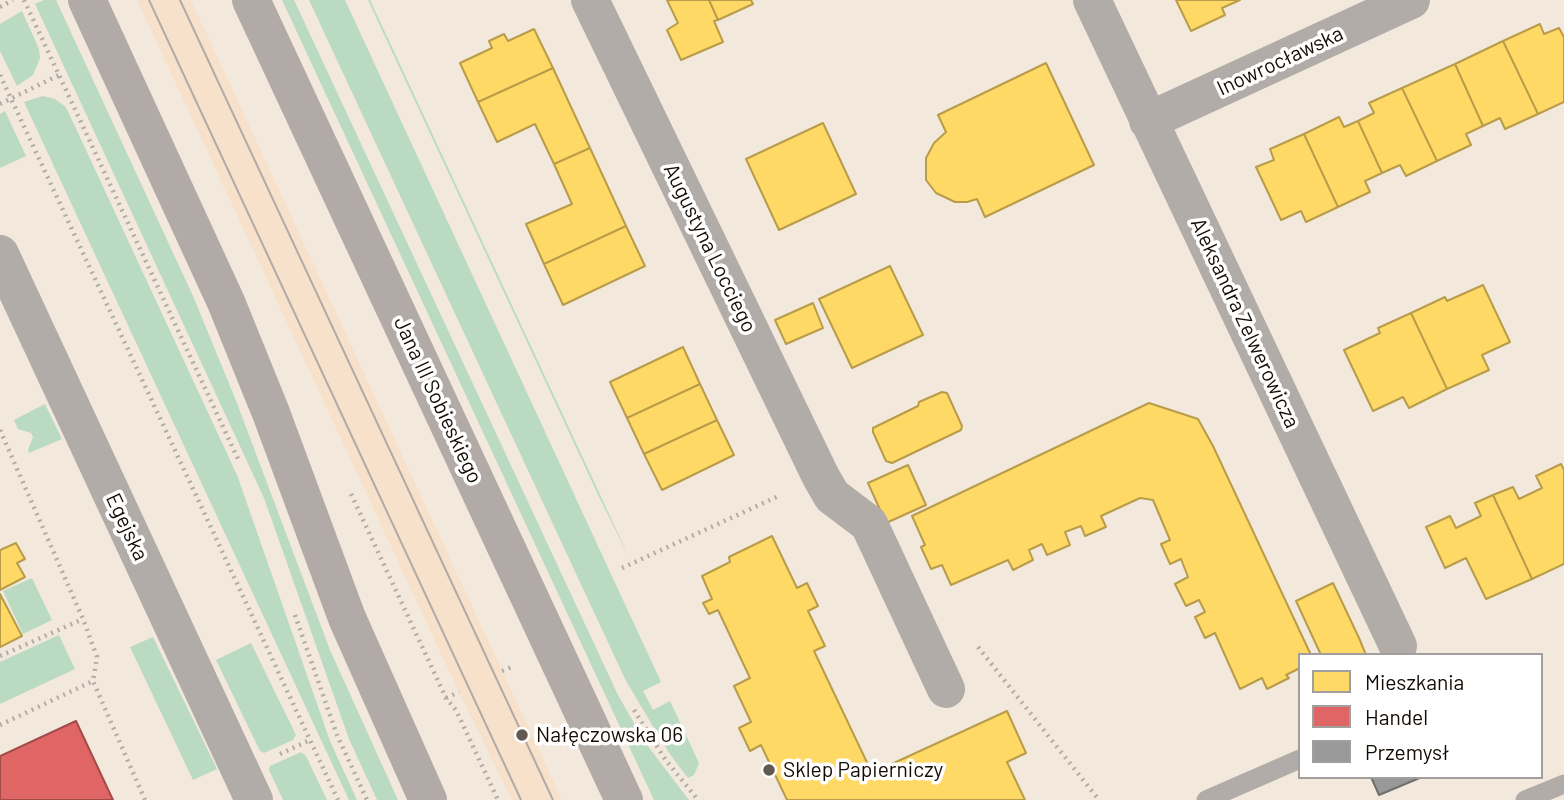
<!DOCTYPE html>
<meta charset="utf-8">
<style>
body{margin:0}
#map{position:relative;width:1564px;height:800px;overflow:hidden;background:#f3e8dc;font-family:Barlow,sans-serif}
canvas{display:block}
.legend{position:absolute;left:1298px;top:653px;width:245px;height:126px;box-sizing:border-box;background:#fff;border:2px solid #a19e9b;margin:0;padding:9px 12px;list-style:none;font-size:21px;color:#140c04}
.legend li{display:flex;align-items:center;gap:14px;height:35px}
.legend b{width:35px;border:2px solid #a19e9b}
</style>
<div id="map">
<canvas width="1564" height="800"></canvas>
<ul class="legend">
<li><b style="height:19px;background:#ffd966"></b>Mieszkania</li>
<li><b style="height:19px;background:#e06666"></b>Handel</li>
<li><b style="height:19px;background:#999"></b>Przemysł</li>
</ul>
</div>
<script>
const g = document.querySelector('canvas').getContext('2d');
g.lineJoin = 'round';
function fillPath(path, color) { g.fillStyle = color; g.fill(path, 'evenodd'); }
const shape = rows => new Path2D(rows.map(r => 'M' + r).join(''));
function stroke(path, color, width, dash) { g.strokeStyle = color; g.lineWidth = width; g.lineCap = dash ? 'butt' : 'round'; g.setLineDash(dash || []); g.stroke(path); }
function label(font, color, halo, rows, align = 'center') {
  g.font = font + ' Barlow,sans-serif'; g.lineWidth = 7; g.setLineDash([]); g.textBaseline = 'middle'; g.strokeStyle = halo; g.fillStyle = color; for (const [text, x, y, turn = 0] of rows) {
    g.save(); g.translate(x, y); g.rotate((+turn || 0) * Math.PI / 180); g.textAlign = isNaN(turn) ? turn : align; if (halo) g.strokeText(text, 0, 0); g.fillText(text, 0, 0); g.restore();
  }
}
fillPath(shape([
 [137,0,191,0,562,800,512,800,448,669]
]), '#f7e1ca');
fillPath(shape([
 [44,0,56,0,193,296,235,398,330,650,398,800,377,800,349,739,264,498,35,4],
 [282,0,294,0,618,695,644,741,689,800,654,800],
 [309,0,345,0,661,682,643,691,653,710,670,701,699,763,694,775,688,778,669,753,626,681],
 [368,0,370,0,391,45,629,557,600,499],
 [22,11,39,49,40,58,33,75,17,86,0,51,0,24],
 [43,96,55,99,66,107,237,475,330,741,357,800,349,800,24,102],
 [5,111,26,156,0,168,0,114],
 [45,404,62,439,29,453,28,450,33,437,31,433,18,429,14,420],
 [32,578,52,620,23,634,3,591],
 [59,635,75,669,0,704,0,662],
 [153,637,217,769,193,780,130,647],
 [251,643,296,735,293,740,264,753,260,751,216,660],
 [301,752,306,756,327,800,283,800,269,770,270,766]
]), '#badac1');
const homes = shape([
 [667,0,709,0,718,20,714,21,723,42,681,60,667,30,678,23,667,0],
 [709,0,751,0,753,4,718,20,709,0],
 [1176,0,1240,0,1222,8,1225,15,1191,31,1176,0],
 [1540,24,1544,34,1559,28,1564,37,1564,102,1538,114,1503,41,1540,24],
 [534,29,553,68,478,102,460,63,492,48,489,41,504,34,508,41,534,29],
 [1503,41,1538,114,1505,129,1500,118,1483,126,1455,64,1503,41],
 [1046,63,1094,165,985,217,977,199,967,202,955,202,936,193,926,180,926,158,934,143,946,132,938,115,1046,63],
 [1455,64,1483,126,1466,134,1471,145,1437,161,1402,88,1455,64],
 [553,68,590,148,554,164,535,124,497,142,478,102,553,68],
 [1402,88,1437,161,1406,176,1400,165,1382,173,1358,121,1374,113,1369,103,1402,88],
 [1339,117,1344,127,1358,121,1382,173,1365,181,1370,192,1338,207,1304,134,1339,117],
 [823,123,856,194,779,230,746,159,823,123],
 [1304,134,1338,207,1306,222,1301,211,1281,220,1256,167,1274,160,1270,149,1304,134],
 [590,148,626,226,544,264,526,224,572,204,554,164,590,148],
 [626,226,645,266,563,305,544,264,626,226],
 [890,266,923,335,852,368,819,299,890,266],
 [1483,285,1510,342,1482,355,1489,370,1447,389,1411,313,1445,297,1447,301,1483,285],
 [813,303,823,328,786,344,775,320,813,303],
 [1411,313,1447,389,1409,408,1403,397,1373,411,1344,350,1380,333,1378,328,1411,313],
 [683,347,700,384,627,418,610,382,683,347],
 [700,384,717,420,644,454,627,418,700,384],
 [942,392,947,393,962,426,961,430,892,463,886,461,873,432,873,428,918,406,919,402,942,392],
 [1149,403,1198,419,1213,446,1311,655,1300,655,1300,668,1286,675,1289,678,1267,689,1262,678,1240,689,1215,633,1205,638,1195,617,1205,612,1199,600,1186,606,1175,584,1188,577,1181,559,1170,564,1161,544,1170,540,1153,500,1140,498,1101,516,1106,527,1085,536,1081,526,1065,532,1070,545,1047,555,1042,544,1029,550,1033,560,1013,570,1008,560,951,585,942,565,931,569,921,547,925,545,912,516,1149,403],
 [717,420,734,455,662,490,644,454,717,420],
 [1561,464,1564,470,1564,564,1532,579,1493,495,1513,487,1519,499,1542,488,1536,476,1561,464],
 [908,465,926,505,886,523,868,483,908,465],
 [1493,495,1532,579,1486,599,1466,558,1445,568,1426,527,1450,516,1456,528,1481,516,1475,503,1493,495],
 [772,536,797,588,807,583,818,606,808,611,825,646,814,651,872,773,1007,711,1026,753,1007,762,1025,800,787,800,761,745,750,751,739,728,751,722,734,686,750,678,718,610,709,614,703,603,712,599,702,576,730,562,729,557,772,536],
 [16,543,25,559,17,563,25,577,0,590,0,550,16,543],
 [1333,583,1359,638,1366,655,1321,655,1296,601,1333,583],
 [0,594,22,636,0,647,0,594]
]);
fillPath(homes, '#ffd966');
stroke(homes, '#b89c49', 2);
const shops = shape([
 [76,721,113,800,0,800,0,756,76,721]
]);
fillPath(shops, '#e06666');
stroke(shops, '#a34b49', 2);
const industry = shape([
 [1371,777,1422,777,1379,795,1371,777]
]);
fillPath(industry, '#999');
stroke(industry, '#716f6c', 2);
stroke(shape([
 [24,0,238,459],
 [0,7,13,0],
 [0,75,338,800],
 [0,104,59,75],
 [0,430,83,619,97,657,93,681,145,800],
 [351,494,446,698,456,710,498,800],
 [622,568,781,495],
 [295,615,337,735,367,800],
 [978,647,1099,800],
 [0,656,83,619],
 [502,671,514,666],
 [446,698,459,692],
 [634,710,665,759,698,800],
 [0,725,93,681],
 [280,754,310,740]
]), '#b3aca6', 4.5, [2, 5]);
stroke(shape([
 [1206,800,1300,759],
 [1525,800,1564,784]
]), '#b2aca9', 19);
stroke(shape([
 [590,0,821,477,832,496,869,524,946,689],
 [1092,0,1398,646],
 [1148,121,1411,0],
 [0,254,254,800]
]), '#b2aca9', 38);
stroke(shape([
 [87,0,226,302,271,413,347,618,428,800],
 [251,0,624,800]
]), '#b2aaa6', 38);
stroke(shape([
 [149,0,521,800],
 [180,0,553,800]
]), '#b2aaa5', 2);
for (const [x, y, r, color] of [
 [522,735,7,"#625950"],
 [769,770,7,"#625950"]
]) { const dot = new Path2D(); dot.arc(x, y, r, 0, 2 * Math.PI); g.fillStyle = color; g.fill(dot); stroke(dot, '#fff', 2.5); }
label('21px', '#140c04', '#fff', [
 ["Inowrocławska",1280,61,-25],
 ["Augustyna Locciego",710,248,64],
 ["Aleksandra Zelwerowicza",1245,323,65],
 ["Jana III Sobieskiego",438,400,65],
 ["Egejska",127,527,65]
]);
label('21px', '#140c04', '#fff', [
 ["Nałęczowska 06",536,735],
 ["Sklep Papierniczy",783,770]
], 'left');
</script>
